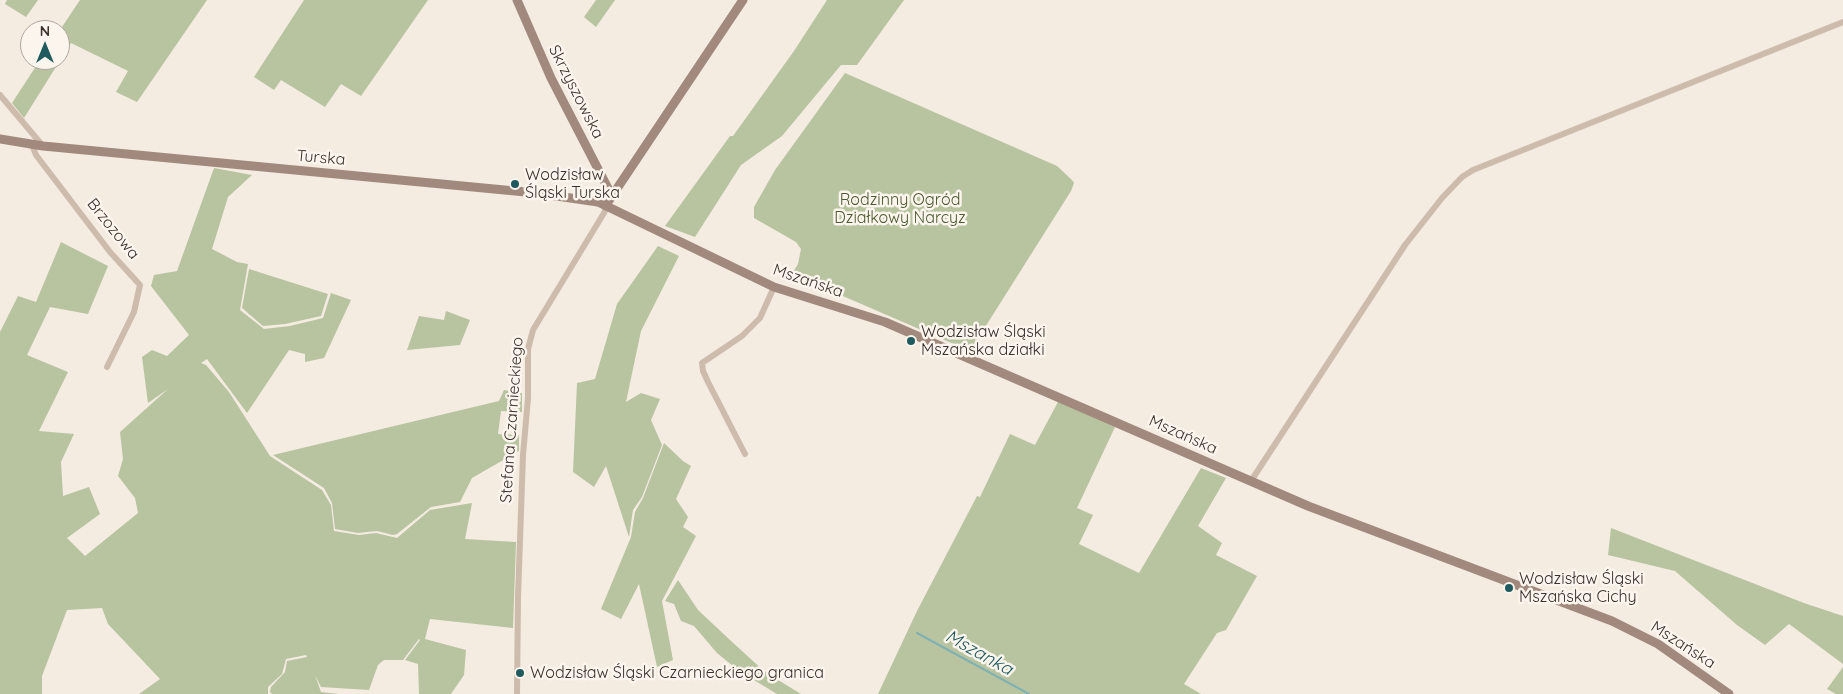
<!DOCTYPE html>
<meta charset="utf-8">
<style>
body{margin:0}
#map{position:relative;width:1843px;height:694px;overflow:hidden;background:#f4ebe1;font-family:Quicksand,sans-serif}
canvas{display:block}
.north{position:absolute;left:20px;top:20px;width:50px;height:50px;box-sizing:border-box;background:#fbf5ee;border:1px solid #aea6a0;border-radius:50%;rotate:0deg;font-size:14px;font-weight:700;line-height:20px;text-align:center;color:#3b302b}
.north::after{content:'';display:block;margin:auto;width:18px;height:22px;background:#1f5a5e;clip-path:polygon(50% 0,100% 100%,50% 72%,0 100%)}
</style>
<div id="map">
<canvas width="1843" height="694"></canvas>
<div class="north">N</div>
</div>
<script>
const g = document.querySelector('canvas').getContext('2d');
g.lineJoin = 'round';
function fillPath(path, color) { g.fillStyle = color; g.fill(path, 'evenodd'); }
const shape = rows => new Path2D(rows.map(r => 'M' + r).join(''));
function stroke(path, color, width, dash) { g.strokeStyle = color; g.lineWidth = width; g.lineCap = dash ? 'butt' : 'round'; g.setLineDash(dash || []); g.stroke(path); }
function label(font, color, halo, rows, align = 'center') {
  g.font = font + ' Quicksand,sans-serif'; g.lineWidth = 5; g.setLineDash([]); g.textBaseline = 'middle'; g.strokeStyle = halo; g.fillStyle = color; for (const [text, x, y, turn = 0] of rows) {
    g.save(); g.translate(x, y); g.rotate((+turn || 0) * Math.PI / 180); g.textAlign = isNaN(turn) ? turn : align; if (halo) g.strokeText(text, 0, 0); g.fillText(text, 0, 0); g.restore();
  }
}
fillPath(shape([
 [7,0,38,0,26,17,5,4],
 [80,0,207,0,137,102,116,92,128,71,71,43,24,118,12,103,40,60,60,60,60,30],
 [304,0,428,0,361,96,341,84,325,107,281,80,274,90,254,77],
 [596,0,615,0,596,27,584,17],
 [827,0,904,0,857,65,841,65,782,136,741,165,695,237,665,226,730,136,733,136,794,51],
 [845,73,1057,166,1072,180,1074,183,1071,191,970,351,792,274,798,264,801,249,796,242,754,218,754,207,775,170],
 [214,168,252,175,228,197,212,249,237,262,248,264,240,310,264,329,290,326,323,318,331,293,351,300,324,358,305,362,305,354,289,350,247,413,207,359,201,363,206,365,229,392,270,456,322,490,331,505,334,531,359,535,376,533,397,538,430,510,472,503,465,539,516,542,513,628,430,619,425,639,466,650,464,675,451,694,419,694,418,664,405,660,420,640,419,639,403,660,384,660,378,665,369,690,321,687,315,675,321,692,339,694,272,694,270,692,271,687,285,672,287,661,307,657,306,655,286,659,282,674,268,687,268,694,139,694,160,679,108,624,102,608,67,610,42,676,42,694,0,694,0,332,18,296,36,302,61,242,108,266,88,314,50,307,27,355,68,372,39,431,74,434,61,462,63,496,89,487,100,514,67,538,85,556,138,513,135,498,118,476,123,459,120,432,168,389,148,403,142,357,152,350,167,356,189,335,151,286,154,275,177,271],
 [658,246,679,256,641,331,626,402,641,393,660,399,651,420,662,445,642,497,633,510,629,537,606,466,594,487,573,472,577,383,595,379,617,304],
 [249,269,328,294,321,316,285,324,263,326,242,308],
 [446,311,470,320,460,345,407,350,419,316,444,320],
 [504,390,522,393,522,412,501,411,498,434,519,435,519,451,472,478,460,502,431,507,397,534,393,535,377,531,358,533,335,529,332,503,324,488,273,455,499,401],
 [1059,400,1115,427,1077,508,1093,515,1079,544,1139,573,1201,468,1226,478,1198,526,1222,543,1216,555,1257,576,1226,630,1217,633,1184,684,1201,694,878,694,917,611,977,496,980,497,1010,434,1035,445],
 [664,443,683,461,691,466,676,499,688,517,683,527,696,536,662,601,673,660,657,667,639,584,621,619,601,609,631,537,635,512,643,498],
 [1611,528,1804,603,1843,616,1843,664,1789,624,1765,645,1737,625,1675,571,1608,555],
 [678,580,698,610,730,640,765,672,801,694,777,694,739,671,717,653,694,626,681,621,674,604,665,601],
 [1843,667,1843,694,1836,694,1827,689]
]), '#b8c4a0');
stroke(shape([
 [917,633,1029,694]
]), '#7fb0b2', 2);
stroke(shape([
 [0,95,43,146],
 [32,145,36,155,110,252,140,285,134,312,107,367],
 [745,454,708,382,703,371,702,363,742,336,760,318,774,287],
 [1251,481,1405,245,1442,198,1462,177,1473,170,1843,22],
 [517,694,518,597,523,455,528,398,528,349,533,330,604,213,607,206]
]), '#cdbbac', 6);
stroke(shape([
 [517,0,551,78,612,196],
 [0,139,43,146,536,193,598,202,774,287,885,322,1308,506,1612,621,1658,644,1729,694],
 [607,206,608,202,743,0]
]), '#a18a7d', 9);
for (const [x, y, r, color] of [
 [515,184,5,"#1f5a5e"],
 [911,341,5,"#1f5a5e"],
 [1509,588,5,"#1f5a5e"],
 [520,673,5,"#1f5a5e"]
]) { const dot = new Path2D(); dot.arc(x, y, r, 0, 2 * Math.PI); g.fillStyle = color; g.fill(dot); stroke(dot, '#fbf5ee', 2); }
label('16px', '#3b302b', '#fbf5ee', [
 ["Skrzyszowska",576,92,63],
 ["Turska",321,158,5],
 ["Brzozowa",113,229,51],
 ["Mszańska",808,281,19],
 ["Stefana Czarnieckiego",512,420,-86],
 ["Mszańska",1183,435,24],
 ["Mszańska",1683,645,33]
]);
label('16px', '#3b302b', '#fbf5ee', [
 ["Wodzisław",525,175],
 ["Śląski Turska",525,193],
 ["Wodzisław Śląski",921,332],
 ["Mszańska działki",921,350],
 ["Wodzisław Śląski",1519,579],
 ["Mszańska Cichy",1519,597],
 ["Wodzisław Śląski Czarnieckiego granica",530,673]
], 'left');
label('16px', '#4a5a2e', '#fbf5ee', [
 ["Rodzinny Ogród",900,200],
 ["Działkowy Narcyz",900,218]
]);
label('italic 18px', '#1f5a5e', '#fbf5ee', [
 ["Mszanka",979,653,29]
]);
</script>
